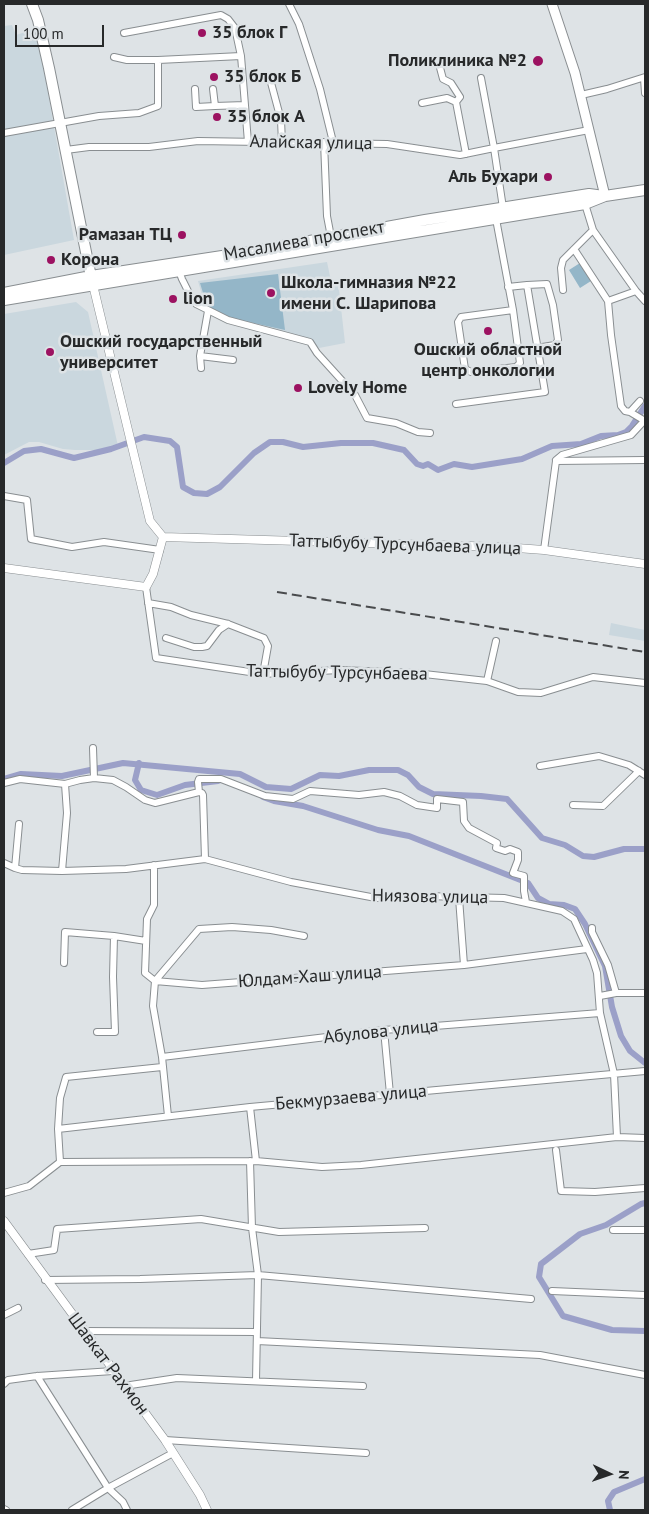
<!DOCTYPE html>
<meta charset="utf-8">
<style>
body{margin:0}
#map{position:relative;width:649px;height:1514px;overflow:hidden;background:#dee3e6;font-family:"PT Sans",sans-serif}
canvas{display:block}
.frame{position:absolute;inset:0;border:5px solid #27292a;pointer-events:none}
.north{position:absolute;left:584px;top:1449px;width:50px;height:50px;-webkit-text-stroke:4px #dee3e6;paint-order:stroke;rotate:93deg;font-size:14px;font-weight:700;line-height:20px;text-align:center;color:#27292a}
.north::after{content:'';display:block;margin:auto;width:18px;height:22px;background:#27292a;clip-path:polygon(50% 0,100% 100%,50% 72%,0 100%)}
.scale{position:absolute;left:15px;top:25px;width:89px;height:22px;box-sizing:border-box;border:2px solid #27292a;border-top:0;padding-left:6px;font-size:15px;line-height:18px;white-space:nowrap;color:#27292a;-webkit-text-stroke:4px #dee3e6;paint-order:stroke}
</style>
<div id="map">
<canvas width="649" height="1514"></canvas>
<div class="frame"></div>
<div class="north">N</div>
<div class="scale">100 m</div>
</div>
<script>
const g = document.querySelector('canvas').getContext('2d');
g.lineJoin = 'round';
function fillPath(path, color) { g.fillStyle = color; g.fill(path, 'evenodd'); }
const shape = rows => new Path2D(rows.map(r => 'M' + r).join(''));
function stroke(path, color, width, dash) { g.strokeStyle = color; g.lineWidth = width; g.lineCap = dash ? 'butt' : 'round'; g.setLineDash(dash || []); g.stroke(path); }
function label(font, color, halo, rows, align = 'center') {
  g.font = font + ' "PT Sans",sans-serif'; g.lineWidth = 5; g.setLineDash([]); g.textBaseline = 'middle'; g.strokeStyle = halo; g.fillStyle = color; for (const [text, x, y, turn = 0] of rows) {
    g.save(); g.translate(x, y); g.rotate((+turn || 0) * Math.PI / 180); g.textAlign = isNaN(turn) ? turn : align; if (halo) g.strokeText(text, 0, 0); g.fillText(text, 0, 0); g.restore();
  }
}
fillPath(shape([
 [12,25,16,35,35,29,43,64,74,240,4,255,4,26],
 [327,262,331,281,338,281,345,343,319,348,312,341,227,317,205,306,198,281],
 [76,302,88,312,118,446,104,450,75,450,63,449,39,442,29,442,4,455,4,314],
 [611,623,645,630,645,641,609,635]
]), '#cad7de');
fillPath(shape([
 [580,263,591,281,580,288,569,270],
 [278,274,285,330,226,317,207,306,200,283]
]), '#94b6c8');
stroke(shape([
 [4,463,24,451,41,449,74,458,111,449,144,437,170,441,177,447,183,487,194,493,207,494,220,487,254,453,270,442,283,442,303,447,341,443,373,443,404,450,417,464,423,466,428,464,438,470,454,464,472,467,522,459,552,446,581,444,601,436,618,435,626,432,632,426,645,406],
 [139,763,135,780,141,790,157,795,185,785,218,781],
 [4,779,21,774,62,776,123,763,240,774,266,787,291,789,320,775,339,776,369,770,398,770,408,775,419,787,433,794,481,796,507,799,542,838,565,845,583,856,594,857,624,849,645,849],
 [263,797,274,801,303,806,378,830,409,836,528,883,538,898,549,904,564,905,575,909,585,924,605,966,612,1007,621,1036,630,1051,645,1063],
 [645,1203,641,1204,606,1225,580,1234,541,1264,539,1277,563,1316,612,1330,645,1331],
 [610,1510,608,1501,614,1492,645,1479]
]), '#9ba0c8', 6);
const minor = shape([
 [289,4,299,24,320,89,333,142],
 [124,33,221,15,228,19,235,28,241,56,248,142],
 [114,57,127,60,158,60,241,56],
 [439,64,443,79,451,83,460,97,456,102],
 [481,78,494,148,589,130],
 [644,78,645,93],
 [270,79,281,120,282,143],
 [195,89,196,107,215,106],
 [213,89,215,106,245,105],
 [581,95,607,89,645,77],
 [422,103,447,98,456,102,466,154],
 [4,133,99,116,139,113,158,106,158,60],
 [324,142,327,216,331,237],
 [66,150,89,147,149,147,198,141,387,144,460,155,494,148,503,208],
 [585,204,593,230,636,291,645,301],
 [496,219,513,310,520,363,516,367,471,372,465,369,458,322,461,317,513,310],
 [574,249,608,301],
 [179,271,182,279,191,297,196,304,228,320,310,342,317,353,355,395,367,418,396,423,418,432,430,433],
 [527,285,547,284,553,305,558,340,555,345,536,348],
 [563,290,561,268,563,260,593,230],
 [636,291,608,301,611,335,621,406,625,411,630,412,640,401],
 [200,356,233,360],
 [201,368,200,356,208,311],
 [456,404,545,392,527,285,508,287],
 [630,412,645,421],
 [556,460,562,455,631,435,644,421],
 [4,496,27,500,31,539,72,547,104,542,160,550],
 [544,550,556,461,645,460],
 [146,587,156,658,263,674,339,670,415,673,487,681,518,692,541,693,593,677,645,683],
 [148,603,171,607,191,615,228,624,264,638,268,646,263,674],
 [166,638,194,647,202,647,207,646,219,630,228,624],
 [487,681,496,641],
 [93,748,94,778],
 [540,766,599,756,629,765,645,775],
 [4,783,20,779,65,784,80,780,94,778,113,780,126,787,145,800,155,803,199,792],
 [573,805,603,806,639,771],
 [205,859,203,795,202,793,199,792,198,782,199,779,221,779,265,796,293,799,310,791,359,795,384,792,400,796,417,805,437,808,437,799,463,802,464,821,469,828,497,843,496,848,505,851,510,849,518,852,518,860,513,873,524,876,524,891,526,902],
 [4,863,15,868,22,870,62,871,126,869,205,859,291,882,376,898,424,896,504,898,562,911,574,919,593,960,597,973,600,1013,614,1074,617,1137],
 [154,865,154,905,147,919,145,973,155,981,202,985,464,965,587,949],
 [15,868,19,824],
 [62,871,67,813,65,784],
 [459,898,464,965],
 [592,928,592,932,608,965,616,993],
 [64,963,65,932,114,936,146,941],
 [600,996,616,993,645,993],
 [384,1030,390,1094],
 [97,1032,115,1032,113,977,114,936],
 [162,1057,384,1030,600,1013],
 [250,1107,256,1161],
 [168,1116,162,1057,153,1006,155,981,199,929,232,927,271,930,304,936],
 [58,1129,250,1107,645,1071],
 [556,1150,561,1191,595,1192,645,1188],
 [250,1161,252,1228,258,1275,256,1381],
 [60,1162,256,1161,322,1167,361,1165,617,1137,645,1138],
 [4,1193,29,1186,60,1162,58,1129,60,1098,66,1077,162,1067],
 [613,1230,645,1230],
 [28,1254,54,1250,57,1229,201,1219,279,1232,425,1228],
 [45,1280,140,1279,258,1275,531,1299],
 [552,1291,645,1295],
 [4,1315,18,1308],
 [83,1331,257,1332],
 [257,1341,540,1355,645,1375],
 [37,1376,108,1488,123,1502,127,1510],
 [4,1384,8,1380,37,1376,113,1371],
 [124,1386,177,1378,363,1386],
 [165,1440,366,1453],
 [4,1509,6,1510],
 [72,1510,108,1488,173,1453]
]);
const tertiary = shape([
 [93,285,150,521,163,537],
 [163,537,503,547,544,550,645,564],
 [4,568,146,587,153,574,163,537],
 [4,1221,165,1440,200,1495,207,1510]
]);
const secondary = shape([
 [552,4,575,73,605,196]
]);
const primary = shape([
 [32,4,38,20,49,68,92,282],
 [4,293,91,276,255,251,425,220,589,194,604,196],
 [4,300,585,204,605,196,645,190]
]);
stroke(minor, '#898e91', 8);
stroke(tertiary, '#898e91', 9);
stroke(secondary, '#898e91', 11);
stroke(primary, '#898e91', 12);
stroke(minor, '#fff', 6);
stroke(tertiary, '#fff', 8);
stroke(secondary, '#fff', 9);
stroke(primary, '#fff', 10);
stroke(shape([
 [277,592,645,652]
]), '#494b4d', 2, [10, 5]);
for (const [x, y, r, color] of [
 [202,33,5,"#9c1261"],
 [538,61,6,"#9c1261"],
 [214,77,5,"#9c1261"],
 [217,117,5,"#9c1261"],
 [548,177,5,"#9c1261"],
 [182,235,5,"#9c1261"],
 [51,260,5,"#9c1261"],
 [271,293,5,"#9c1261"],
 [173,299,5,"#9c1261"],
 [488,331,5,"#9c1261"],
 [50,352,5,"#9c1261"],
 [298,388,5,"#9c1261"]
]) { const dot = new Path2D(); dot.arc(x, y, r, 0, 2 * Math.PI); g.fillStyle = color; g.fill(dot); stroke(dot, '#dee3e6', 2); }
label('bold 18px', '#27292a', '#dee3e6', [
 ["35 блок Г",212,33],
 ["Поликлиника №2",527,61,"right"],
 ["35 блок Б",224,77],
 ["35 блок А",227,117],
 ["Аль Бухари",538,177,"right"],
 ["Рамазан ТЦ",172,235,"right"],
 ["Корона",61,260],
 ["Школа-гимназия №22",281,283],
 ["имени С. Шарипова",281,304],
 ["lion",183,299],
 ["Ошский государственный",60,342],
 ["университет",60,363],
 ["Ошский областной",488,350,"center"],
 ["центр онкологии",488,371,"center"],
 ["Lovely Home",308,388]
], 'left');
label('18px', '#27292a', '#dee3e6', [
 ["Алайская улица",311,143,1],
 ["Масалиева проспект",304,241,-10],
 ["Таттыбубу Турсунбаева улица",405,545,2],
 ["Таттыбубу Турсунбаева",337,673,1],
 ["Ниязова улица",430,897,1],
 ["Юлдам-Хаш улица",310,977,-4],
 ["Абулова улица",381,1032,-6],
 ["Бекмурзаева улица",351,1098,-5],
 ["Шавкат Рахмон",108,1364,53]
]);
</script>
